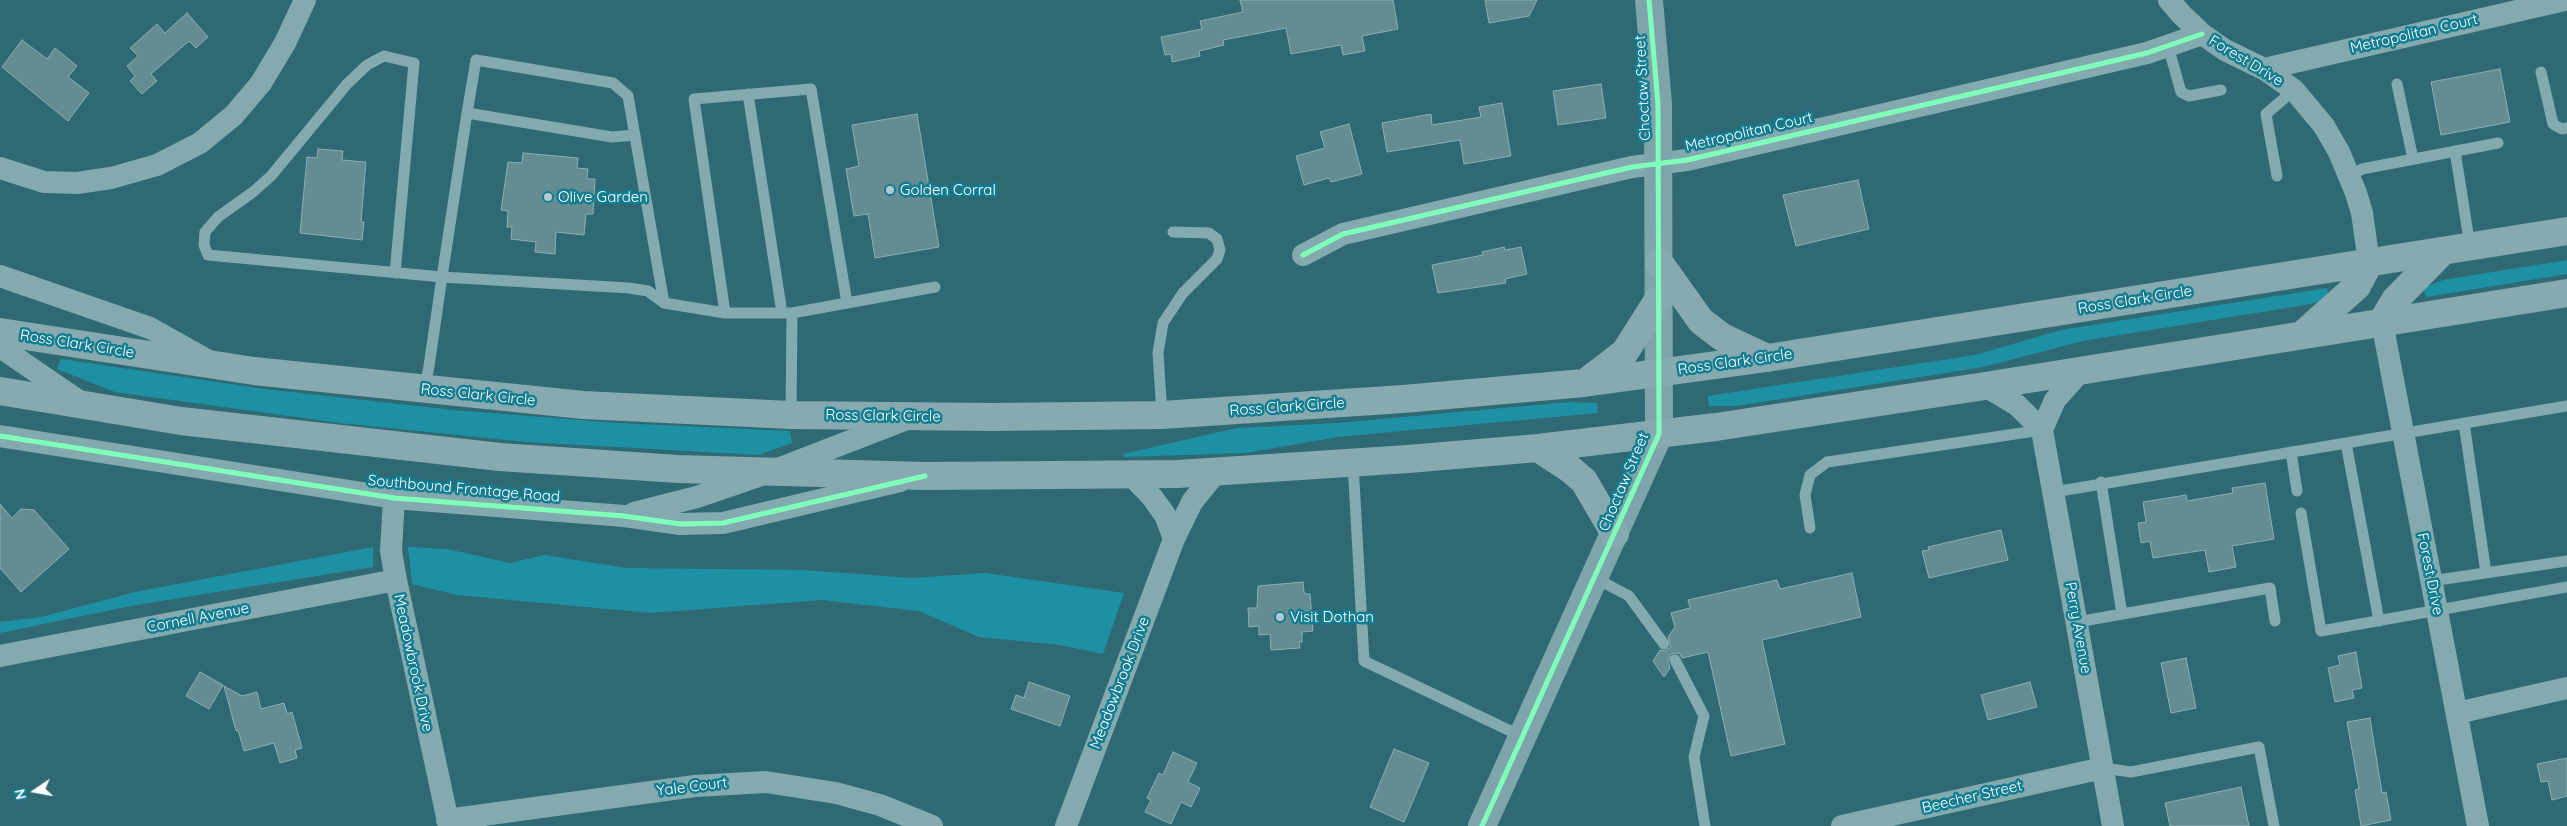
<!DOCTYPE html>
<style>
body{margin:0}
#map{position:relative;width:2567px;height:826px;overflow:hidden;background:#2f6973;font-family:Quicksand,sans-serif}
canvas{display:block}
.north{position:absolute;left:10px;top:766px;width:50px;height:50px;-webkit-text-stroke:4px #127d90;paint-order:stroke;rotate:258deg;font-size:14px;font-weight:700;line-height:20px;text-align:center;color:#fff}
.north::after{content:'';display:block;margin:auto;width:18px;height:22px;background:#fff;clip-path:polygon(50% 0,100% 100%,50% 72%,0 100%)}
</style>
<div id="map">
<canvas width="2567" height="826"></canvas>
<div class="north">N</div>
</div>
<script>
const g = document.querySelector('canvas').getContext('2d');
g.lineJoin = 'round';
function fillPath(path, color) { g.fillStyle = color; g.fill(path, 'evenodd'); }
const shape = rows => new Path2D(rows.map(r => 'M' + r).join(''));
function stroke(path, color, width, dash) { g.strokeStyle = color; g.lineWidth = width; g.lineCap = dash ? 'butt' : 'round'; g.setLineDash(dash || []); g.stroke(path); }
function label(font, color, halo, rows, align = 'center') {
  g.font = font + ' Quicksand,sans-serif'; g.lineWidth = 5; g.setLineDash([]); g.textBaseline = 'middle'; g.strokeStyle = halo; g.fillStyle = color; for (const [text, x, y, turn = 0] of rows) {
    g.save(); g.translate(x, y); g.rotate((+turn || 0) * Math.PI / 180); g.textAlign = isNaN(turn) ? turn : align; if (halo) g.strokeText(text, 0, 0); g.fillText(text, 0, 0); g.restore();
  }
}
fillPath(shape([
 [2567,260,2567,274,2426,297,2423,288,2443,280],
 [2327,288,2329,298,2311,304,2083,341,1983,367,1736,406,1709,406,1708,396,1975,355,2061,330],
 [61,359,264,389,453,410,617,423,790,431,792,443,758,455,527,442,340,423,115,392,57,369],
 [1569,402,1597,403,1598,413,1338,437,1246,453,1123,457,1123,454,1237,428,1337,423],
 [373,547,373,567,136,605,0,633,0,622,41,617,135,592],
 [408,547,447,549,510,563,544,555,627,568,804,570,912,578,985,573,1124,593,1103,654,1060,645,979,637,919,611,822,600,650,613,457,595,412,584]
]), '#1d91a3');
const building = shape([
 [1240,0,1393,0,1398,29,1362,36,1365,51,1343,55,1341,45,1291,54,1286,28,1223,40,1224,45,1199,51,1200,56,1172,62,1171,54,1165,55,1161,37,1202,29,1200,21,1243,12,1240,0],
 [1485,0,1537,0,1529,16,1489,23,1485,0],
 [187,13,208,37,196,48,189,41,151,74,157,81,142,94,130,81,135,76,127,66,138,56,130,48,157,24,165,33,187,13],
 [22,40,47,59,55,48,77,66,68,77,89,93,68,121,2,67,22,40],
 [2500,69,2510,122,2441,135,2431,82,2500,69],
 [1601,84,1606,118,1558,125,1553,91,1601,84],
 [1502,103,1511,156,1464,164,1460,140,1387,152,1382,123,1431,114,1432,125,1481,117,1479,107,1502,103],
 [917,114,939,247,875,258,868,214,854,216,846,169,859,166,852,125,917,114],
 [1349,124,1362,174,1331,182,1329,178,1304,185,1296,156,1325,148,1320,132,1349,124],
 [318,149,343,151,342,160,366,162,361,222,364,222,362,240,300,233,307,157,317,158,318,149],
 [523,153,578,158,577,168,588,169,587,179,595,179,593,214,586,214,584,235,556,232,555,254,535,252,536,242,511,239,512,227,507,227,508,211,501,210,508,162,522,163,523,153],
 [1858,180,1869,229,1796,246,1783,195,1858,180],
 [1504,247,1505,250,1521,247,1527,274,1505,279,1506,283,1438,293,1432,265,1483,255,1482,252,1504,247],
 [2265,483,2274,539,2232,546,2236,567,2209,572,2205,550,2153,558,2150,541,2141,543,2138,523,2146,522,2143,502,2186,495,2187,501,2233,493,2232,488,2265,483],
 [0,504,12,518,21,509,34,510,69,549,21,592,0,568,0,504],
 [2001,530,2008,560,1929,578,1922,551,1929,550,1928,547,2001,530],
 [1852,573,1861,617,1762,640,1785,744,1731,756,1708,652,1682,658,1679,653,1671,654,1668,660,1670,668,1664,677,1653,661,1660,650,1665,651,1671,647,1668,637,1675,627,1671,613,1690,608,1688,600,1777,580,1780,589,1852,573],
 [1303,582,1304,592,1306,594,1310,594,1313,631,1302,632,1302,642,1299,642,1300,648,1271,650,1270,634,1259,635,1259,626,1249,627,1248,608,1257,608,1258,586,1303,582],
 [2356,652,2362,688,2352,690,2354,698,2335,702,2328,668,2340,665,2338,656,2356,652],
 [2186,658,2196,708,2171,713,2161,663,2186,658],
 [200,672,223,685,209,709,186,696,200,672],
 [1029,682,1070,696,1060,726,1011,709,1016,695,1024,698,1029,682],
 [2030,682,2037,707,1988,720,1981,695,2030,682],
 [224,686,242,696,257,692,261,709,284,703,287,714,292,712,302,748,295,750,297,758,280,763,274,743,244,751,238,730,236,731,224,686],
 [2370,718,2382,793,2386,792,2391,820,2361,826,2355,790,2359,789,2347,722,2370,718],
 [1394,749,1429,763,1404,822,1370,807,1394,749],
 [1173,752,1197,763,1188,782,1200,788,1191,807,1181,802,1171,824,1145,812,1151,800,1147,798,1159,773,1163,775,1173,752],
 [2567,758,2567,796,2552,800,2548,781,2541,782,2537,764,2567,758],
 [2241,787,2249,826,2170,826,2165,803,2241,787]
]);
fillPath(building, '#638d93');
stroke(building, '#8bafb4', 1);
stroke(shape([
 [2168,46,2181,92,2189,96,2221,90],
 [2541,72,2553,124,2562,129,2567,128],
 [2397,84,2413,159],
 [748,94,782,313],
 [467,113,612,137,635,135],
 [2455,151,2470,246],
 [2277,176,2266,114,2294,90],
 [2350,176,2362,169,2498,143],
 [395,273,414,63,384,56,367,65,347,84,271,176,253,192,218,217,205,232,204,245,208,255,442,277,629,288,648,291,664,303,628,96,613,83,476,60,467,113,442,277,429,366,425,388],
 [664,303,725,313],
 [792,313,725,313,694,99,811,89,847,303],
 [791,415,792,313,935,287],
 [1162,415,1158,353,1163,323,1183,293,1217,259,1220,250,1217,239,1209,233,1173,232],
 [2464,423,2486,573],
 [2346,443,2379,621],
 [2291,452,2297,491],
 [1353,463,1364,661,1523,737],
 [2101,482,2122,614],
 [2054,492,2567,406],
 [2301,513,2321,631,2567,587],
 [1810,528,1805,495,1810,475,1827,462,2042,430],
 [1595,578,1629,596,1664,644],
 [2431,581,2567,561],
 [2077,622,2270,588,2275,621],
 [1675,660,1704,716,1694,757,1705,826],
 [2103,768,2131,772,2259,747,2274,826]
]), '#83aaaf', 11);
stroke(shape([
 [2169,0,2181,14,2202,34,2225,50,2264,69,2294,90,2324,126,2339,152,2356,193,2362,213,2369,263],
 [2264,69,2565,0],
 [0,168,44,182,77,183,111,178,157,165,200,143,234,115,261,83,285,43,305,0],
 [1303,255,1343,234,1632,167,1687,160,2147,53,2202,34],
 [0,276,150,328,209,361],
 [2382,322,2478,826],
 [0,347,82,403],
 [2081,371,2055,400,2042,430,2113,826],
 [1985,386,2017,405,2042,430],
 [0,436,394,498,624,516,680,524,723,523,900,481],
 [1131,475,1152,497,1165,515,1174,539],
 [394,498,391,551,396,580,449,826],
 [634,513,697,497,770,472,907,419],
 [0,656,396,580],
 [2457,713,2567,688],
 [447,820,695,786,766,782,836,793,880,805,932,826],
 [1066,826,1174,539,1192,502,1217,471],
 [1842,826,2103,768]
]), '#83aaaf', 22);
stroke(shape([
 [1482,826,1659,434,1658,104,1649,0]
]), '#7ea5ab', 28);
stroke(shape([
 [1659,262,1701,321,1722,337,1767,358],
 [2382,322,2395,300,2443,251],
 [0,332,254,371,583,405,791,415,993,417,1162,415,1403,399,1584,383,1767,358,2567,231],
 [2302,335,2357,286,2369,263],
 [1586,382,1625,352,1658,300],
 [0,391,181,421,500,457,678,469,925,476,1178,474,1408,459,1538,448,1716,427,1985,386,2567,293],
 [1538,448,1570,469,1584,481,1615,534]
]), '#86aaaf', 28);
stroke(shape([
 [1303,255,1343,234,1632,167,1687,160,2147,53,2202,34],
 [0,436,394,498,624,516,680,524,723,523,925,476],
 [1482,826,1659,434,1658,104,1649,0]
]), '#80ffba', 5);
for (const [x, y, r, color] of [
 [890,190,5,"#b6cace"],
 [548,197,5,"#b6cace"],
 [1280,617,5,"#b6cace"]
]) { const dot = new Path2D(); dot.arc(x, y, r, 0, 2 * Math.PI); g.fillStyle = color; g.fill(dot); stroke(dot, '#127d90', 2); }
label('15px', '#fff', '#127d90', [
 ["Metropolitan Court",2414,34,-13],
 ["Forest Drive",2246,61,31],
 ["Choctaw Street",1643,88,-93],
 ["Metropolitan Court",1749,132,-13],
 ["Ross Clark Circle",2135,300,-9],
 ["Ross Clark Circle",77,344,9],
 ["Ross Clark Circle",1735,362,-8],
 ["Ross Clark Circle",478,395,6],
 ["Ross Clark Circle",1287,407,-4],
 ["Ross Clark Circle",883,416,1],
 ["Choctaw Street",1624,482,-67],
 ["Southbound Frontage Road",464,489,5],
 ["Forest Drive",2430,574,79],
 ["Cornell Avenue",198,618,-11],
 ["Perry Avenue",2078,628,80],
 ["Meadowbrook Drive",413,663,78],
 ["Meadowbrook Drive",1120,683,-69],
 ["Yale Court",692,787,-7],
 ["Beecher Street",1972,797,-13]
]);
label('15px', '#fff', '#127d90', [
 ["Golden Corral",900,190],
 ["Olive Garden",558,197],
 ["Visit Dothan",1290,617]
], 'left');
</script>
